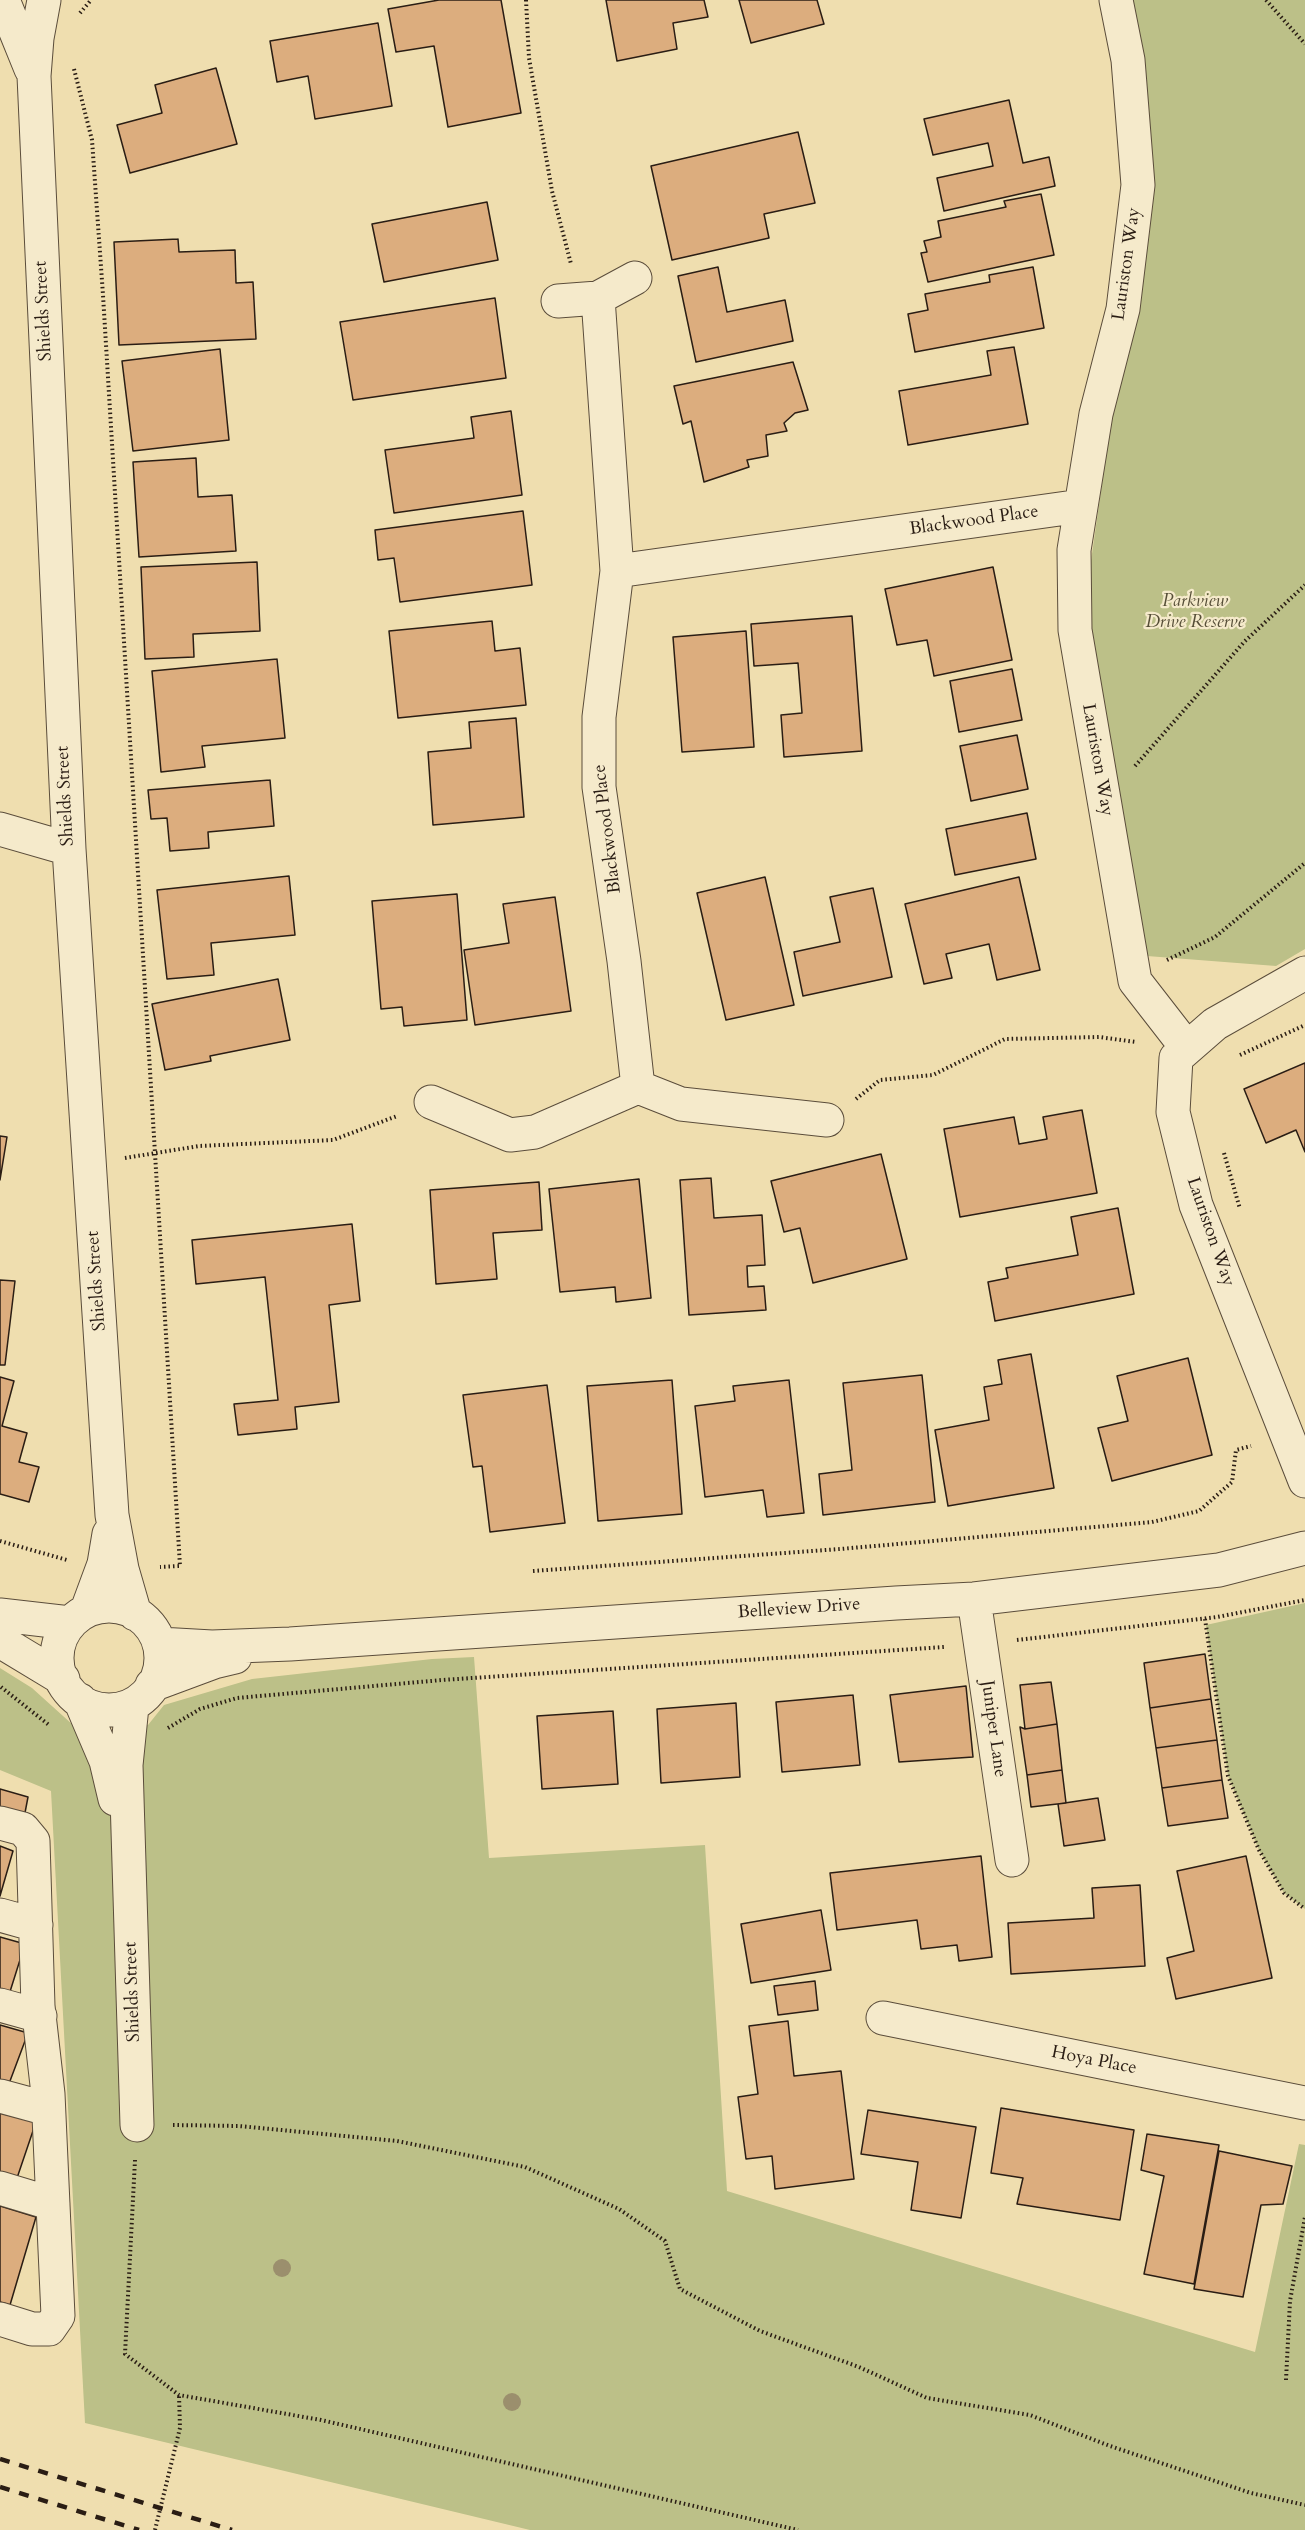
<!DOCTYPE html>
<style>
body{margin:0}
canvas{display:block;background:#efdeaf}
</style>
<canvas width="1305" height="2530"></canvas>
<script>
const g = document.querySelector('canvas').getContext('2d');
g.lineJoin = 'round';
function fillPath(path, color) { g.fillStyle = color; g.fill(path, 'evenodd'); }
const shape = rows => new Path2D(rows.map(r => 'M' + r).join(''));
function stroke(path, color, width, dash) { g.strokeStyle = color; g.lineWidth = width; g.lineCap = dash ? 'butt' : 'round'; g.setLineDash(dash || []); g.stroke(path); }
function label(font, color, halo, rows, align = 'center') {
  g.font = font + ' Cardo,serif'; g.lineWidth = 4.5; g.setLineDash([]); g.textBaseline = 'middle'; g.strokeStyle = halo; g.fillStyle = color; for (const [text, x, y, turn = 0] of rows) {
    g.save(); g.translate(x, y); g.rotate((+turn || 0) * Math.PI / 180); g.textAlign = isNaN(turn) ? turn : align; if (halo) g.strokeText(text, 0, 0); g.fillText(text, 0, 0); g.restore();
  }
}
fillPath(shape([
 [1119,0,1305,0,1305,949,1276,966,1147,956,1083,617,1142,203],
 [1305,1603,1305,1909,1284,1893,1259,1850,1228,1776,1206,1625],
 [474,1657,489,1858,705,1845,727,2191,1255,2352,1299,2144,1305,2145,1305,2530,530,2530,85,2423,51,1791,0,1770,0,1668,32,1688,73,1725,84,1729,115,1731,148,1725,164,1705,252,1679,432,1659]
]), '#bcc088');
const building = shape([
 [439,0,501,0,521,113,448,127,434,46,396,52,388,9,439,0],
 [606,0,704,0,708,17,673,23,677,49,617,61,606,0],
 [739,0,817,0,824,24,751,43,739,0],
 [378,23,392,106,315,119,308,76,277,82,270,41,378,23],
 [216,68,237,144,130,173,117,125,162,113,155,85,216,68],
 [1009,100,1023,163,1049,157,1055,186,944,211,937,178,993,166,988,143,933,155,924,119,1009,100],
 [798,132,815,203,764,214,769,238,672,260,651,166,798,132],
 [1041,194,1054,255,928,282,921,253,927,252,924,241,941,237,938,221,1006,207,1004,201,1041,194],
 [487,202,498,260,384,282,372,224,487,202],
 [178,239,179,252,235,250,236,283,253,282,256,339,119,345,114,242,178,239],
 [718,267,727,312,785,300,793,341,696,362,678,276,718,267],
 [1033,267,1044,328,915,352,908,314,928,310,925,294,990,282,989,275,1033,267],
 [495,298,506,378,353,400,340,322,495,298],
 [1014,347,1028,424,908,445,899,391,991,375,987,351,1014,347],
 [220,349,229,440,133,451,122,361,220,349],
 [793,362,808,410,795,413,784,423,787,431,766,435,768,456,747,460,749,467,704,482,691,421,683,424,674,386,793,362],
 [511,411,522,495,394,513,385,450,474,438,471,417,511,411],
 [196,458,198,497,232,495,236,551,139,557,133,462,196,458],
 [523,511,532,585,400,602,394,558,378,560,375,530,523,511],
 [257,562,260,631,193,634,194,657,145,659,141,567,257,562],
 [993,567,1012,660,934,676,927,640,897,645,885,589,993,567],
 [852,616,862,751,784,757,781,715,802,713,798,663,754,666,751,624,852,616],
 [492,621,495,651,520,648,526,705,398,718,389,631,492,621],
 [746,631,754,747,682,752,673,637,746,631],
 [277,659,285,738,202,746,205,767,161,772,152,671,277,659],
 [1012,669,1022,720,959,732,950,681,1012,669],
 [516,718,524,817,433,825,428,752,471,748,469,722,516,718],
 [1017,735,1028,789,971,801,960,746,1017,735],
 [270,780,274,826,208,832,209,848,170,851,167,818,151,819,148,790,270,780],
 [1027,813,1036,859,955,875,946,829,1027,813],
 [289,876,295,935,211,943,214,975,167,979,157,890,289,876],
 [765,877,794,1005,726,1020,697,893,765,877],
 [1019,877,1040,970,997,980,989,944,946,954,952,978,924,984,905,904,1019,877],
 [873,888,892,977,803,996,794,952,840,942,830,897,873,888],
 [457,894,467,1020,404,1026,402,1007,381,1009,372,901,457,894],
 [555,897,571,1011,475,1025,464,950,509,943,503,904,555,897],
 [278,979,290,1040,210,1056,211,1061,165,1070,152,1004,278,979],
 [1305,1063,1305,1152,1296,1130,1266,1143,1244,1089,1305,1063],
 [1082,1110,1097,1193,960,1217,944,1129,1014,1117,1019,1144,1047,1139,1043,1117,1082,1110],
 [0,1136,7,1137,0,1180,0,1136],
 [881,1154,907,1259,813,1283,800,1228,784,1232,771,1181,881,1154],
 [711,1178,714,1218,762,1215,765,1265,747,1266,748,1287,764,1286,766,1310,689,1315,680,1180,711,1178],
 [639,1179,651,1298,616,1302,615,1287,560,1292,549,1189,639,1179],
 [539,1182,542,1230,493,1233,497,1279,436,1284,430,1190,539,1182],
 [1118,1208,1134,1294,995,1321,988,1282,1008,1278,1006,1268,1078,1255,1071,1217,1118,1208],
 [352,1224,360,1301,329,1305,339,1402,295,1407,297,1429,238,1435,234,1404,278,1400,265,1277,196,1284,192,1240,352,1224],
 [0,1280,15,1281,5,1365,0,1365,0,1280],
 [1031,1354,1054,1488,948,1506,935,1430,989,1420,984,1387,1002,1384,998,1360,1031,1354],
 [1188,1358,1212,1455,1112,1481,1098,1428,1128,1421,1117,1376,1188,1358],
 [922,1375,935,1502,823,1515,819,1474,852,1470,843,1383,922,1375],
 [0,1377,14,1381,2,1426,27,1433,19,1462,39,1467,29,1502,0,1494,0,1377],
 [672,1380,682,1514,598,1521,587,1386,672,1380],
 [789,1380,804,1513,767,1517,763,1490,705,1497,695,1406,735,1401,733,1386,789,1380],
 [547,1385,565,1523,490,1532,482,1466,473,1467,463,1395,547,1385],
 [1205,1654,1211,1699,1150,1708,1144,1663,1205,1654],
 [1051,1682,1057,1724,1025,1729,1020,1685,1051,1682],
 [966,1686,973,1757,899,1762,890,1695,966,1686],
 [853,1695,860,1765,782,1772,776,1702,853,1695],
 [1211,1699,1217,1740,1156,1748,1150,1708,1211,1699],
 [736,1703,740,1777,661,1783,657,1709,736,1703],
 [613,1711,618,1784,542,1789,537,1716,613,1711],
 [1057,1724,1062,1770,1027,1775,1020,1727,1025,1729,1057,1724],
 [1217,1740,1222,1780,1162,1788,1156,1748,1217,1740],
 [1062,1770,1066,1803,1031,1807,1027,1775,1062,1770],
 [1222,1780,1228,1818,1168,1826,1162,1788,1222,1780],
 [0,1789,28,1797,24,1818,0,1811,0,1789],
 [1098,1798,1105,1840,1064,1846,1058,1804,1098,1798],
 [0,1846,13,1851,0,1896,0,1846],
 [981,1856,992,1957,959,1961,957,1945,921,1949,917,1920,837,1930,830,1873,981,1856],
 [1246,1856,1272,1978,1176,1999,1167,1958,1194,1951,1177,1871,1246,1856],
 [1140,1885,1145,1966,1011,1974,1008,1923,1094,1918,1092,1888,1140,1885],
 [821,1910,831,1970,751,1983,741,1924,821,1910],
 [0,1937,25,1944,8,1998,0,1996,0,1937],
 [815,1981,818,2010,778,2015,774,1986,815,1981],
 [788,2021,794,2076,841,2071,854,2179,775,2189,772,2156,746,2159,738,2097,758,2094,749,2026,788,2021],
 [0,2025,28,2033,7,2089,0,2087,0,2025],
 [1001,2108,1134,2130,1120,2220,1017,2204,1023,2178,991,2173,1001,2108],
 [868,2110,976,2127,961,2218,911,2210,918,2162,861,2154,868,2110],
 [0,2113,36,2122,16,2181,0,2176,0,2113],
 [1147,2134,1219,2145,1194,2284,1144,2274,1164,2176,1141,2170,1147,2134],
 [1219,2151,1292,2166,1283,2204,1261,2205,1243,2297,1194,2289,1219,2151],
 [0,2206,36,2217,10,2305,0,2302,0,2206]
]);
fillPath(building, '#dcad7e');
stroke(building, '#2a1d14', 1.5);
const minor = shape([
 [3,0,31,69],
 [44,0,37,38,34,76,69,849,112,1515,122,1569,135,1614],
 [1116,0,1128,60,1138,185,1123,309,1096,414,1074,550,1075,630,1135,981,1187,1048],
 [598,298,617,571,599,717,599,787,624,961,638,1087],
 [558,301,598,298,635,278],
 [617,571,1081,506],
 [0,829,69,849],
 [1305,973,1215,1024,1176,1058,1173,1112,1196,1205,1305,1481],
 [431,1102,510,1135,535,1132,638,1087,681,1104,827,1120],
 [974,1599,1012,1860],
 '57 1658a52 52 0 1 1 104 0a52 52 0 1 1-104 0Z',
 [87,1610,104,1564,109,1534],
 [0,1615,70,1623],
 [0,1641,63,1679],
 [159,1644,212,1647,290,1644,896,1603,974,1599,1219,1570,1305,1548],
 [152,1685,214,1662,235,1657],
 [80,1700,106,1761,115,1799],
 [132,1706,126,1765,137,2125],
 [0,1823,23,1829,33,1841,38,2006,48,2094,58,2316,49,2329,32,2329,0,2319],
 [0,1915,36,1925],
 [0,2005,40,2016],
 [883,2018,1305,2103],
 [0,2096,48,2109],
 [0,2188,53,2204]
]);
stroke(minor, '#5b4d3b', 35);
stroke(shape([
 [526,0,529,58,552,191,571,264],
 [1266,0,1305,44],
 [80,13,91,0],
 [74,69,92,140,103,295,180,1566,160,1567],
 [1135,766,1244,642,1305,585],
 [1167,960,1215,937,1305,863],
 [1240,1055,1305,1025],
 [856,1099,880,1080,933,1075,1005,1039,1099,1037,1136,1042],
 [1224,1153,1240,1209],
 [125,1158,199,1146,333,1140,397,1116],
 [0,1541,67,1560],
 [533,1571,840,1549,1152,1522,1199,1511,1232,1482,1236,1450,1251,1446],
 [1205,1619,1228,1776,1259,1850,1284,1893,1305,1909],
 [1017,1640,1217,1617,1305,1600],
 [1,1687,49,1725],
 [168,1728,200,1709,237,1698,442,1680,944,1647],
 [173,2125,239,2126,397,2141,525,2167,619,2209,665,2241,680,2289,760,2331,859,2367,927,2398,1030,2415,1110,2446,1251,2493,1305,2505],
 [135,2160,125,2354,179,2395,321,2420,798,2530],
 [1286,2380,1290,2301,1305,2217],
 [155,2530,180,2428,179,2395]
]), '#2a1d14', 4, [1.5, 3]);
stroke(minor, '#f5eacb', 33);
stroke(shape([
 [0,2459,232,2530],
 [0,2487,139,2530]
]), '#2a1d14', 4.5, [10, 10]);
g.fillStyle = '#9b8f6d';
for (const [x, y] of [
 [282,2268],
 [512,2402]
]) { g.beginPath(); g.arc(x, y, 9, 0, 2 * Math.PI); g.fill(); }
label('18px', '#2a1d14', '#f5eacb', [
 ["Lauriston Way",1127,264,-82],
 ["Shields Street",44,311,-93],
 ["Blackwood Place",974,521,-8],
 ["Lauriston Way",1097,760,80],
 ["Shields Street",66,796,-93],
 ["Blackwood Place",608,829,-97],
 ["Lauriston Way",1210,1232,71],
 ["Shields Street",97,1281,-94],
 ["Belleview Drive",799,1609,-4],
 ["Juniper Lane",993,1729,82],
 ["Shields Street",133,1992,-92],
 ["Hoya Place",1094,2061,11]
]);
label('italic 18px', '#564e37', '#f5eacb', [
 ["Parkview",1195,602],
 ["Drive Reserve",1195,623]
]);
</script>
